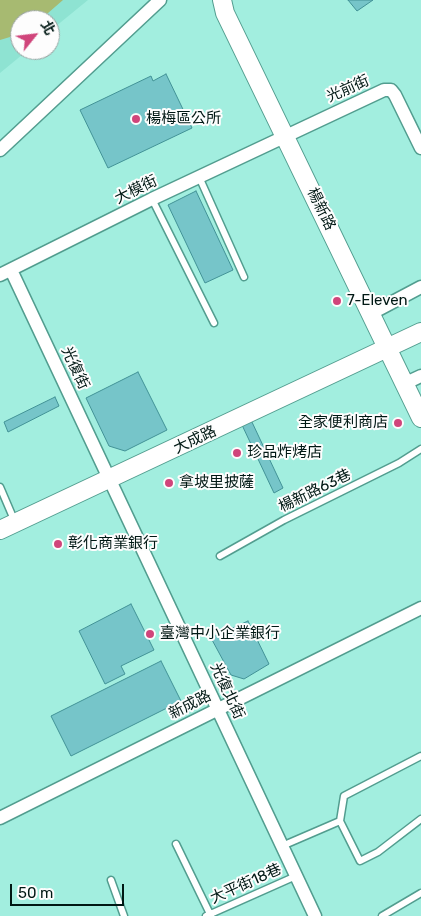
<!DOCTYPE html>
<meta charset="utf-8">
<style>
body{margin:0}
#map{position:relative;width:421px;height:916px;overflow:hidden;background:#a2eedf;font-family:Rubik,"Noto Sans TC",sans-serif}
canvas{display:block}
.north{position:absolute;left:10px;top:10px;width:50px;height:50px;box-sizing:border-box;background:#fdfdfd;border:1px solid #98a1a0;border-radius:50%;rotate:61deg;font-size:14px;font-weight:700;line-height:20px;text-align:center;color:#001814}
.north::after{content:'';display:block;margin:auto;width:18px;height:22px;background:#d0457b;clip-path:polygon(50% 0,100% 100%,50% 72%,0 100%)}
.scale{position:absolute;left:10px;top:884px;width:114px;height:22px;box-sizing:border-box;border:2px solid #001814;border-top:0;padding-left:6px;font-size:15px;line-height:18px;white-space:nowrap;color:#001814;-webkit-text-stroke:4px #fdfdfd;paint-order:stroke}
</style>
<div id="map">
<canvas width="421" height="916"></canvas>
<div class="north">北</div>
<div class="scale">50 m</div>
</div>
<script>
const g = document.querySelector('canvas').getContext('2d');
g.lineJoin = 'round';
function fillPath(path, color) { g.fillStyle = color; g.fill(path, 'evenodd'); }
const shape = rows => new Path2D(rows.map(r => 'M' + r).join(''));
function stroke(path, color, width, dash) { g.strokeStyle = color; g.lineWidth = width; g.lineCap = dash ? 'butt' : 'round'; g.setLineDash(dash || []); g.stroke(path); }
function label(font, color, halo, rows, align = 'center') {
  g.font = font + ' Rubik,"Noto Sans TC",sans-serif'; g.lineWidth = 4; g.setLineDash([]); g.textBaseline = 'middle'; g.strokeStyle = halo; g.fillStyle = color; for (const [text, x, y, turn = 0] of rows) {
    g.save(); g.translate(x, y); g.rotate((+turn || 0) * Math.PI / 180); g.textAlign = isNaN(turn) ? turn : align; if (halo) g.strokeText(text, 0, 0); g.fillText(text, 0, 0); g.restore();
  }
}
fillPath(shape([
 [0,0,88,0,50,31,50,20,20,20,20,50,28,50,0,73]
]), '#8ee3d2');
fillPath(shape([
 [0,0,63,0,40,20,20,20,20,34,0,40]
]), '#a7ba71');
const building = shape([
 [348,0,373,0,357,11,348,0],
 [166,74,192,128,108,168,80,110,151,76,153,81,166,74],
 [196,191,233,270,205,283,168,205,196,191],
 [138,372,167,430,125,451,109,446,86,398,138,372],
 [55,397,59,406,8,432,4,422,55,397],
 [251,420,283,488,274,493,242,425,251,420],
 [131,604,154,650,121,666,125,674,105,684,79,631,131,604],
 [248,621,269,664,244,679,231,675,211,638,248,621],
 [161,661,181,701,71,756,51,716,161,661]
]);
fillPath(building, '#76c5c9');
stroke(building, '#429296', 1);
const lane = shape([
 [200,179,244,277],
 [152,199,214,323],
 [0,487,15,522],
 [220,556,284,520,399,463,421,449],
 [421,756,344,796,340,821,360,861,378,852,421,819],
 [176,844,211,916],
 [282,846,340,821],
 [111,880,124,916],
 [206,916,296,876],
 [382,916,421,893]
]);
const street = shape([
 [0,150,160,0],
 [11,270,315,916],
 [0,275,152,199,384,90,391,90,395,95,421,148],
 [372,313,421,287],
 [406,383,421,376],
 [0,818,421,608]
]);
const secondary = shape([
 [222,0,225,13,421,418],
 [0,530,421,332]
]);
stroke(lane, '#529d8f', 9);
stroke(street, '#529d8f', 15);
stroke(secondary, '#529d8f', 20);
stroke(lane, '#fff', 6);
stroke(street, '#fff', 12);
stroke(secondary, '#fff', 18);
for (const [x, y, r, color] of [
 [136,119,5,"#d0457b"],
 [337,301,5,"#d0457b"],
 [398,423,5,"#d0457b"],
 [237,453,5,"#d0457b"],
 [169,483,5,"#d0457b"],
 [58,544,5,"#d0457b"],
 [150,634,5,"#d0457b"]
]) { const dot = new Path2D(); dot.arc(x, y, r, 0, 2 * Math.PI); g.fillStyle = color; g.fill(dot); stroke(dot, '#fdfdfd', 2); }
label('15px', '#001814', '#fdfdfd', [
 ["光前街",348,89,-24],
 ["大模街",136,190,-26],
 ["楊新路",321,209,64],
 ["光復街",75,368,65],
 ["大成路",195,440,-25],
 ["楊新路63巷",315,491,-26],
 ["光復北街",227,691,65],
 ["新成路",190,705,-27],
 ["大平街18巷",246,884,-24]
]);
label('15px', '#001814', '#fdfdfd', [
 ["楊梅區公所",146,119],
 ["7-Eleven",347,301],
 ["全家便利商店",388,423,"right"],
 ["珍品炸烤店",247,453],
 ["拿坡里披薩",179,483],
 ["彰化商業銀行",68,544],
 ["臺灣中小企業銀行",160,634]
], 'left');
</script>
